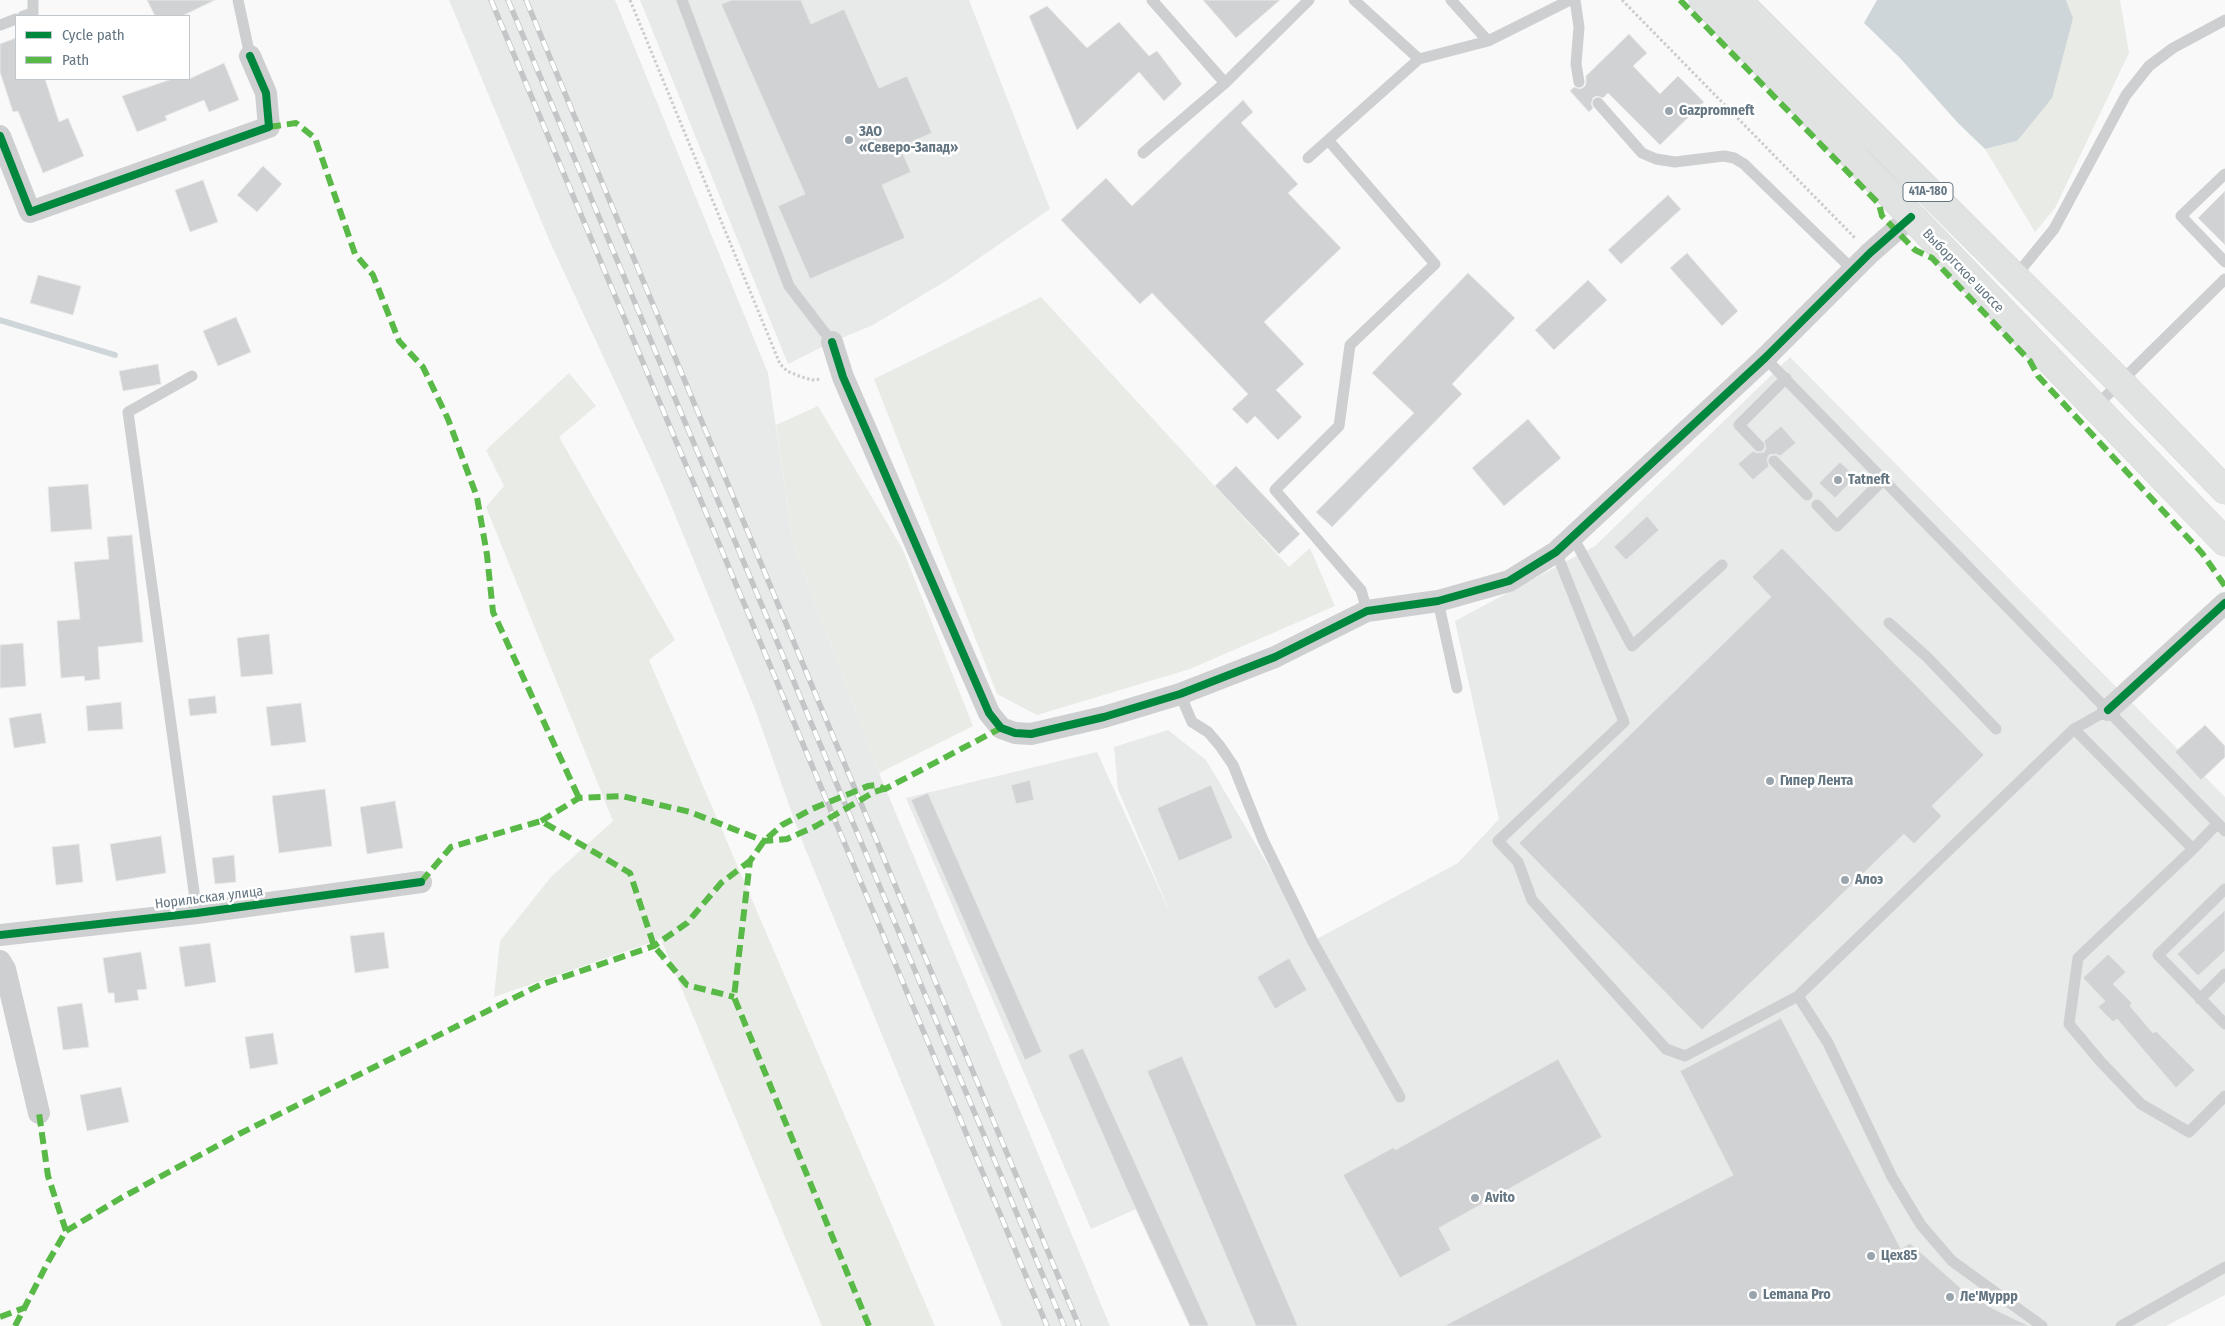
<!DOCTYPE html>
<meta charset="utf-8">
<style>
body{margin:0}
#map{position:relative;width:2225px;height:1326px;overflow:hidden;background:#f9f9f9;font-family:"Fira Sans Condensed",sans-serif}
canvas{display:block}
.legend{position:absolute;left:15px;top:15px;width:175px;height:65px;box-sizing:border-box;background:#fff;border:1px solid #c1c8cd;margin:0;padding:6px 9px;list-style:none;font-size:15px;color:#657683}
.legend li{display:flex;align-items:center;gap:10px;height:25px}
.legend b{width:25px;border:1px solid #c1c8cd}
</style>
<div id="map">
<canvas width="2225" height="1326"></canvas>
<ul class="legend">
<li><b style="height:6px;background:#00873e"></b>Cycle path</li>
<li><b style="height:6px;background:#58b947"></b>Path</li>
</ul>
</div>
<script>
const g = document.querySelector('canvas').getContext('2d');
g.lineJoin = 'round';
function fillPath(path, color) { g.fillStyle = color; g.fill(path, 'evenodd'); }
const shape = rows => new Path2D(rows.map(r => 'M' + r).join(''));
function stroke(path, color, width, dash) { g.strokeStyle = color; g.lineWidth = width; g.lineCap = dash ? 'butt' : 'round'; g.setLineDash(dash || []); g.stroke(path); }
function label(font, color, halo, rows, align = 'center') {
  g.font = font + ' "Fira Sans Condensed",sans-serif'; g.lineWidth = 5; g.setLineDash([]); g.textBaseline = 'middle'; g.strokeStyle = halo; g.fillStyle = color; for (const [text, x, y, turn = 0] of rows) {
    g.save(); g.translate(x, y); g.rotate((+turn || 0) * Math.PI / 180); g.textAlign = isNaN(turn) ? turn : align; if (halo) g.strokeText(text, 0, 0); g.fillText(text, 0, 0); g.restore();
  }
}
fillPath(shape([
 [449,0,615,0,768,373,793,544,879,773,1110,1326,1002,1326,800,836,755,709,661,481,550,242],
 [640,0,969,0,1050,209,949,279,873,325,832,342,788,364],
 [1790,357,2225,797,2225,1295,2166,1326,1190,1326,1136,1209,1091,1229,906,798,1097,752,1172,917,1118,789,1114,747,1168,730,1206,760,1313,941,1458,863,1499,819,1455,621,1595,546]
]), '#e8e9e9');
fillPath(shape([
 [2066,0,2120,0,2129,53,2055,208,2035,232,1985,149,2017,141,2073,18],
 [1041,297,1289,567,1310,548,1335,606,1190,669,1037,715,997,694,874,379],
 [569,373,596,406,559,437,675,640,649,660,935,1326,822,1326,661,939,494,997,500,941,551,877,613,821,486,507,504,486,486,450],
 [818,406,903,550,973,726,879,773,793,544,776,425]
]), '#e8ebe6');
fillPath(shape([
 [1877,0,2066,0,2073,18,2052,98,2017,141,1985,149,1958,123,1900,58,1864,23]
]), '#ced6d9');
stroke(shape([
 [0,320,115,355]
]), '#ced6d9', 6);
const building = shape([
 [147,0,215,0,182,16,155,16,147,0],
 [732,0,801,0,811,24,844,9,879,88,907,76,932,133,900,147,911,172,882,185,905,238,810,279,778,206,805,194,721,4,732,0],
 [1203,0,1280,0,1236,38,1203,0],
 [1047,6,1087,48,1119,22,1149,56,1157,51,1182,84,1164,101,1139,72,1077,130,1029,16,1047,6],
 [1629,34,1647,53,1633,66,1660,94,1678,76,1704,102,1660,145,1608,93,1603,98,1597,96,1593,98,1591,104,1593,108,1589,112,1570,91,1574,87,1580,89,1584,87,1586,84,1586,76,1629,34],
 [16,38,16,79,45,79,59,122,68,118,84,156,43,173,18,111,13,112,0,72,0,44,16,38],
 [224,63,239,100,209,112,204,100,165,116,167,120,137,132,122,96,172,79,189,79,224,63],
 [1243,100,1253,112,1241,123,1298,184,1288,193,1341,248,1264,322,1304,364,1276,390,1302,417,1278,440,1255,416,1247,424,1232,409,1248,394,1152,293,1140,304,1061,220,1106,178,1132,206,1243,100],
 [263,166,282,184,257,212,237,195,263,166],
 [203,180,218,222,190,232,175,190,203,180],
 [2225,191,2225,245,2198,218,2225,191],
 [1668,195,1681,209,1621,264,1608,250,1668,195],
 [1687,253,1738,311,1722,326,1670,268,1687,253],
 [1468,273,1515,318,1452,384,1462,394,1332,527,1316,512,1414,413,1372,373,1468,273],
 [38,275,81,286,73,315,30,303,38,275],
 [1588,280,1607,300,1554,350,1535,330,1588,280],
 [236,317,251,352,218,366,203,331,236,317],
 [158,364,161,384,123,391,119,371,158,364],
 [1528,419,1561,458,1504,506,1472,468,1528,419],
 [1781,426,1796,443,1780,456,1776,454,1769,455,1767,459,1769,466,1753,480,1738,464,1753,451,1757,453,1764,452,1766,448,1764,441,1781,426],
 [1840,462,1856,477,1835,498,1819,483,1840,462],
 [1236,466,1300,534,1279,554,1215,486,1236,466],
 [88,484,92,529,51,532,48,487,88,484],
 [1647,516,1659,530,1626,560,1614,547,1647,516],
 [132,535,143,642,98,647,100,679,85,681,84,676,61,678,57,621,80,619,74,562,109,559,107,537,132,535],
 [1782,548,1984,755,1932,806,1942,816,1914,844,1904,834,1702,1030,1519,843,1771,597,1752,577,1782,548],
 [269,634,273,674,241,677,237,638,269,634],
 [23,643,26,686,0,688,0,645,23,643],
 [215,696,217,713,190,716,188,699,215,696],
 [121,702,123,729,88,731,86,706,121,702],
 [301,703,306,742,271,746,266,707,301,703],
 [41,713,46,743,14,748,9,718,41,713],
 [2205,725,2225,746,2225,757,2201,780,2175,752,2205,725],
 [1030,780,1034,800,1016,804,1011,785,1030,780],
 [1211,785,1233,838,1179,861,1157,808,1211,785],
 [325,789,332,846,279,853,272,796,325,789],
 [928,793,1042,1052,1025,1060,911,800,928,793],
 [395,801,403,848,367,854,360,807,395,801],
 [161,836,166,873,116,881,110,844,161,836],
 [79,844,83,882,56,885,52,847,79,844],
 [234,855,236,882,215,884,212,858,234,855],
 [2225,910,2225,951,2198,976,2177,954,2225,910],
 [384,932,389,968,355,973,350,936,384,932],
 [210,943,216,982,185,987,179,947,210,943],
 [141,952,147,989,137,990,139,1000,115,1003,114,993,108,993,103,958,141,952],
 [2108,954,2126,972,2113,984,2132,1003,2130,1006,2153,1033,2156,1031,2195,1070,2176,1088,2117,1019,2113,1022,2098,1007,2105,1001,2083,978,2108,954],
 [1289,958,1307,990,1275,1009,1257,977,1289,958],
 [82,1003,89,1047,63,1050,57,1007,82,1003],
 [1781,1018,1901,1249,1910,1243,1963,1290,1992,1308,2029,1326,1444,1326,1733,1175,1680,1071,1781,1018],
 [273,1033,278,1064,250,1069,245,1037,273,1033],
 [1083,1048,1209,1326,1190,1326,1128,1192,1068,1055,1083,1048],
 [1182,1056,1298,1326,1256,1326,1147,1071,1182,1056],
 [1558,1059,1602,1137,1439,1228,1451,1250,1400,1278,1343,1175,1394,1147,1395,1150,1558,1059],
 [121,1087,129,1122,87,1131,80,1095,121,1087]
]);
fillPath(building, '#d0d2d3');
stroke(building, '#e8e8e8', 1);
const primary = shape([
 [1703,0,2225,542],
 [1737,0,2121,383,2225,490]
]);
stroke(primary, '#d5d6d7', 29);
stroke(shape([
 [630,0,780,364,787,371,799,376,812,380,821,379],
 [1622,0,1856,239]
]), '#cbcccd', 3, [2.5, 2.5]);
stroke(shape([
 [238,0,250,56],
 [682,0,789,286,832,342],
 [1152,0,1225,83],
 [1354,0,1419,59],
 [1451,0,1488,41],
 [1575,0,1579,27,1576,64,1579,82],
 [23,16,33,13,33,0],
 [0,25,16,19],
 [1598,103,1642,153,1656,159,1675,162,1724,156,1734,158,1744,164,1854,271],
 [1329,141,1435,264,1350,345,1339,426,1275,490,1361,590,1367,611],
 [1143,153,1225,83,1309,0],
 [1308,158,1419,59,1488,41,1570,0],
 [2225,174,2181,216,2225,262],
 [2014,278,2054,229,2126,95,2149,66,2173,48,2225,20],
 [1765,358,2225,831],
 [192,376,128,412,197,913],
 [2094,408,2225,279],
 [1759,446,1739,425,1786,378],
 [1774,461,1807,495],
 [1817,505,1837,526,1884,479],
 [1573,537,1632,646,1722,565],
 [1556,552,1624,722,1498,841,1518,862,1532,900,1666,1049,1685,1056,1798,996],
 [1438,601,1457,688],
 [1889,623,1927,657,1996,729],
 [1180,694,1192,722,1208,732,1220,746,1233,765,1263,840,1313,942,1400,1097],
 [2074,729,2193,849,2078,958,2069,1024,2100,1061,2141,1104,2189,1132,2225,1096],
 [2193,849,2217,824],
 [2225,889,2158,955,2225,1024],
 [2200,999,2225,974],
 [2042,1326,1952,1261,1921,1225,1892,1177,1828,1043,1798,996,2074,729,2108,710],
 [2121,1326,2225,1267]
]), '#cecfd0', 11);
stroke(shape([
 [0,136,30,212,269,127,266,93,250,56],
 [832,342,843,377,989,713,1001,728,1015,733,1031,734,1104,717,1180,694,1275,657,1367,611,1438,601,1509,581,1556,552,1765,358,1870,253,1911,217],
 [2108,710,2225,603],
 [0,935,197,913,421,882],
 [0,961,5,969,39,1113]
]), '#cecfd0', 22);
stroke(primary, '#e1e2e2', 28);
const rail = shape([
 [491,0,1047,1326],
 [508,0,1064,1326],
 [526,0,1079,1326]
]);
stroke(rail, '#c3c5c6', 5.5);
stroke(rail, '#fff', 4, [11]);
stroke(shape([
 [1680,0,1879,204,1882,216,1915,250,1932,258,2030,361,2038,376,2202,553,2225,586],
 [269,127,296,123,315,138,355,254,373,275,399,341,423,367,448,419,477,497,487,555,493,612,579,798],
 [541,821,579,798,622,796,690,812,764,841,787,839,816,826,874,792,884,789],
 [421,882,451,847,541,821,630,873,654,946,687,985,734,997],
 [66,1231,121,1198,239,1134,540,985,654,946,687,923,721,883,750,861],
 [0,1317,24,1308],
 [15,1326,48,1262,66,1231,48,1176,39,1113],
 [869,1326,734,997,750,861,764,841,782,825,812,809,868,786,876,785,885,789,1001,728]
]), '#58b947', 6, [12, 6]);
stroke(shape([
 [0,136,30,212,269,127,266,93,250,56],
 [832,342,843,377,989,713,1001,728,1015,733,1031,734,1104,717,1180,694,1275,657,1367,611,1438,601,1509,581,1556,552,1765,358,1870,253,1911,217],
 [2108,710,2225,603],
 [0,935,197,913,421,882]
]), '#00873e', 8);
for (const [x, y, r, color] of [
 [1669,111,5,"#99a4ac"],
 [849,140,5,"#99a4ac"],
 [1838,480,5,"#99a4ac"],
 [1770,781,5,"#99a4ac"],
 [1845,880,5,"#99a4ac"],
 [1475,1198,5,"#99a4ac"],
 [1871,1256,5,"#99a4ac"],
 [1753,1295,5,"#99a4ac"],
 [1950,1297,5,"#99a4ac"]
]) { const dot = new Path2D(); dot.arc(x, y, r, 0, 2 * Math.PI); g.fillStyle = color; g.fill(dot); stroke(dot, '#fff', 2); }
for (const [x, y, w] of [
 [1928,192,50]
]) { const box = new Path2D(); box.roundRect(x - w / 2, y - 9.5, w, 19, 4); g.fillStyle = '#fff'; g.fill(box); stroke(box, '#657683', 1); }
label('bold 12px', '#657683', null, [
 ["41А-180",1928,192]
]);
label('bold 14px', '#657683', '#fff', [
 ["Gazpromneft",1679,111],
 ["ЗАО",859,132],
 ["«Северо-Запад»",859,148],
 ["Tatneft",1848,480],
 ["Гипер Лента",1780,781],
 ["Алоэ",1855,880],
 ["Avito",1485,1198],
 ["Цех85",1881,1256],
 ["Lemana Pro",1763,1295],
 ["Ле'Муррр",1960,1297]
], 'left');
label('14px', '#657683', '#fff', [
 ["Выборгское шоссе",1963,271,46],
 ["Норильская улица",209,898,-7]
]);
</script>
